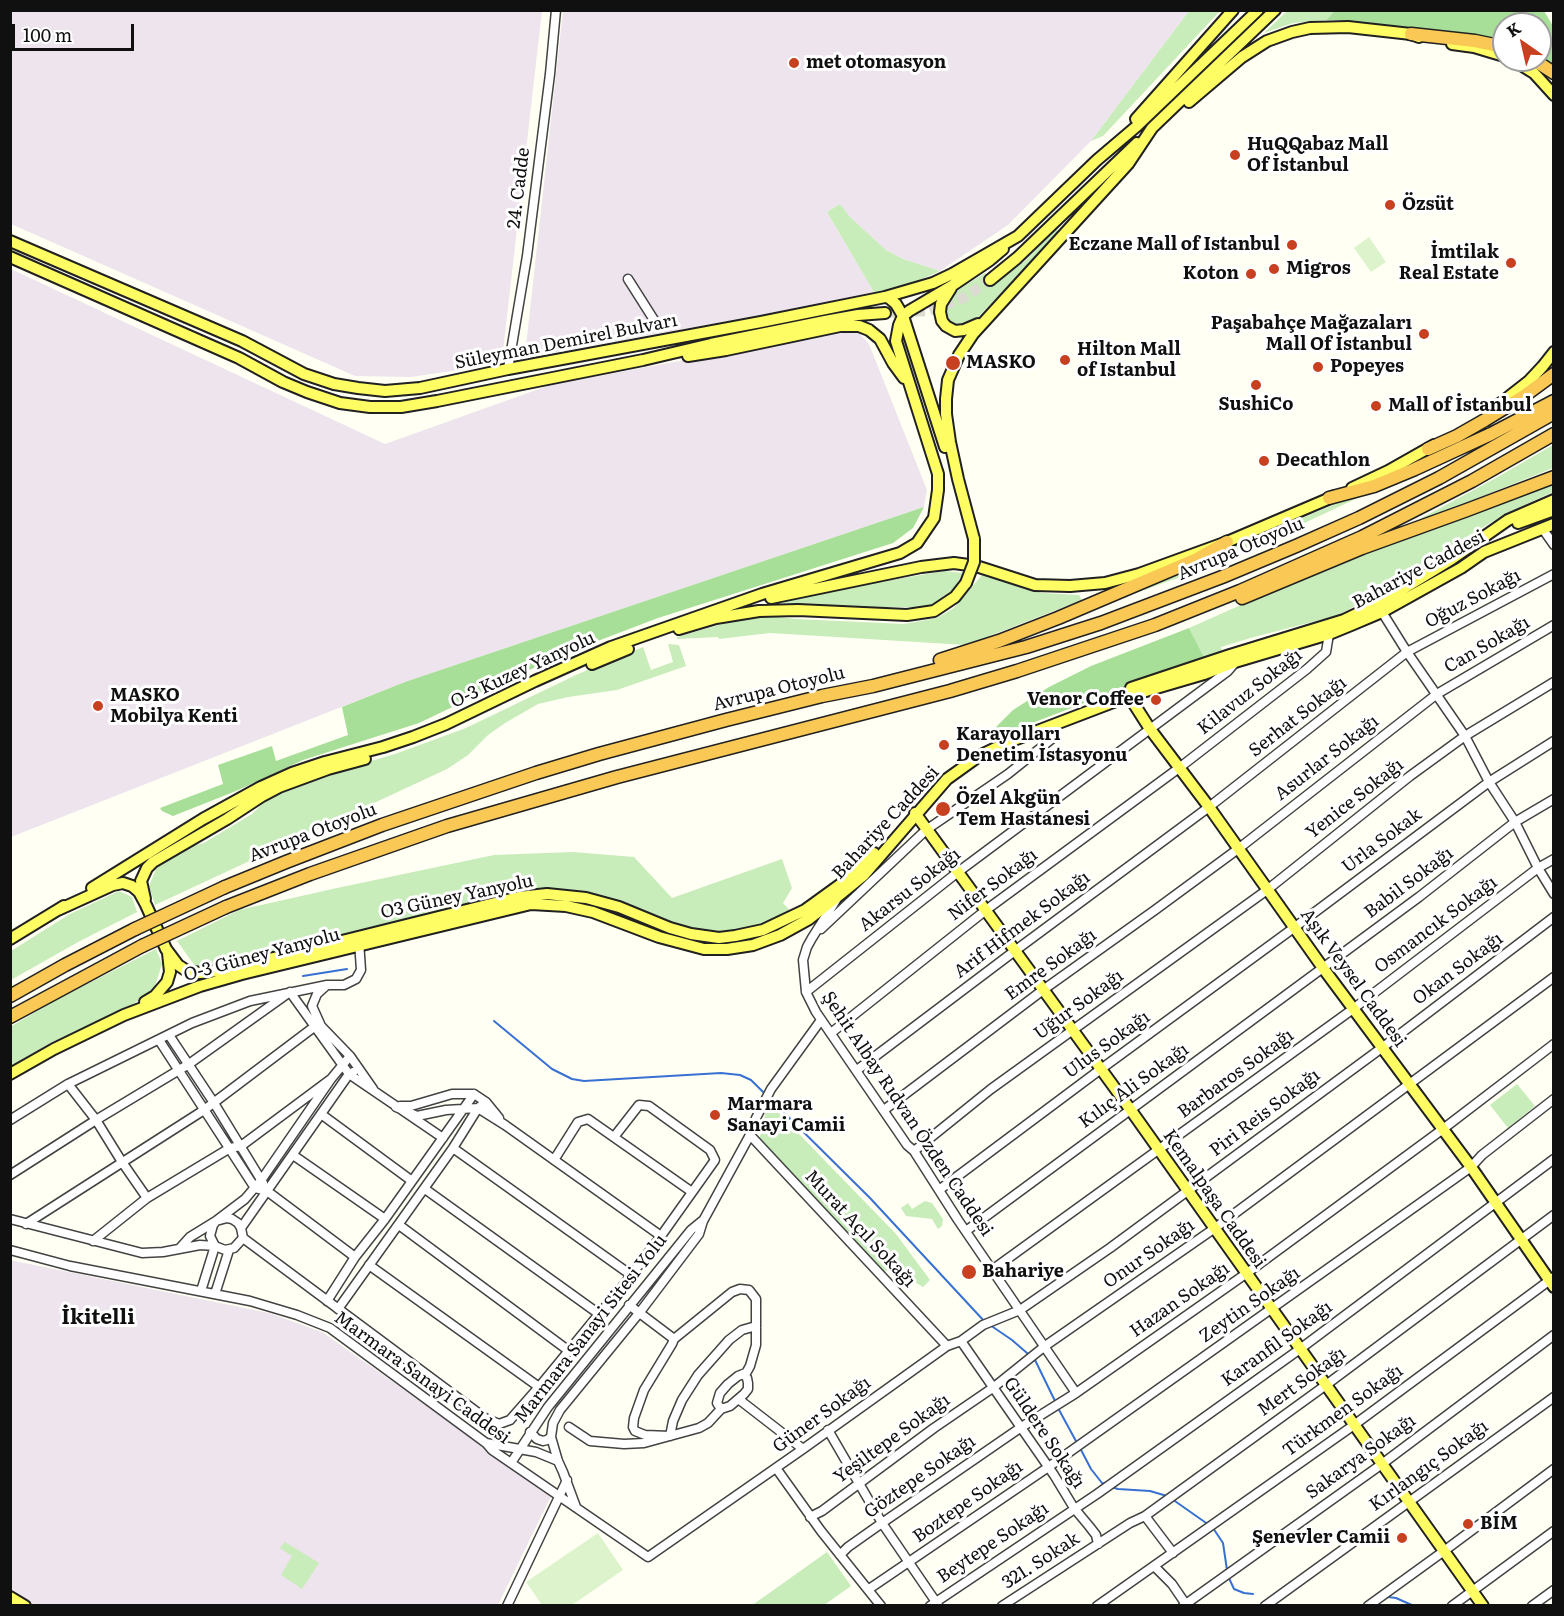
<!DOCTYPE html>
<meta charset="utf-8">
<style>
body{margin:0}
#map{position:relative;width:1564px;height:1616px;overflow:hidden;background:#fffff3;font-family:Literata,serif}
canvas{display:block}
.frame{position:absolute;inset:0;border:12px solid #101010;pointer-events:none}
.north{position:absolute;left:1492px;top:12px;width:60px;height:60px;box-sizing:border-box;background:#fff;border:2px solid #9f9f9f;border-radius:50%;rotate:326deg;font-size:16px;font-weight:700;line-height:24px;text-align:center;color:#101010}
.north::after{content:'';display:block;margin:auto;width:21px;height:27px;background:#c74020;clip-path:polygon(50% 0,100% 100%,50% 72%,0 100%)}
.scale{position:absolute;left:12px;top:24px;width:122px;height:27px;box-sizing:border-box;border:3px solid #101010;border-top:0;padding-left:8px;font-size:18px;line-height:21px;white-space:nowrap;color:#101010;-webkit-text-stroke:4px #fff;paint-order:stroke}
</style>
<div id="map">
<canvas width="1564" height="1616"></canvas>
<div class="frame"></div>
<div class="north">K</div>
<div class="scale">100 m</div>
</div>
<script>
const g = document.querySelector('canvas').getContext('2d');
g.lineJoin = 'round';
function fillPath(path, color) { g.fillStyle = color; g.fill(path, 'evenodd'); }
const shape = rows => new Path2D(rows.map(r => 'M' + r).join(''));
function stroke(path, color, width, dash) { g.strokeStyle = color; g.lineWidth = width; g.lineCap = dash ? 'butt' : 'round'; g.setLineDash(dash || []); g.stroke(path); }
function label(font, color, halo, rows, align = 'center') {
  g.font = font + ' Literata,serif'; g.lineWidth = 6; g.setLineDash([]); g.textBaseline = 'middle'; g.strokeStyle = halo; g.fillStyle = color; for (const [text, x, y, turn = 0] of rows) {
    g.save(); g.translate(x, y); g.rotate((+turn || 0) * Math.PI / 180); g.textAlign = isNaN(turn) ? turn : align; if (halo) g.strokeText(text, 0, 0); g.fillText(text, 0, 0); g.restore();
  }
}
fillPath(shape([
 [11,10,542,11,503,351,487,362,458,370,411,377,355,376,11,224],
 [563,11,1189,11,1091,141,1008,225,940,271,903,259,886,250,850,217,840,204,827,212,875,294,535,356,526,346],
 [11,269,385,444,550,385,851,329,860,334,869,344,927,490,924,507,405,682,11,837],
 [10,1260,269,1313,322,1332,552,1494,498,1605,36,1606,11,1590]
]), '#eee4ed');
fillPath(shape([
 [1189,11,1220,11,1103,136,1091,141],
 [1287,11,1336,11,1326,20,1293,23,1264,33],
 [840,204,850,217,886,250,903,259,940,271,913,283,875,294,827,212],
 [1056,229,1060,232,978,317,963,325,951,323,947,313,947,303,951,297,955,292,985,273,993,283,1025,261],
 [1553,445,1553,468,1436,515,1418,520,1496,478],
 [1417,470,1281,534,1192,573,1061,619],
 [1553,484,1553,492,1507,513,1446,549,1396,582,1339,615,1254,637,1221,647,1222,650,1204,657,1189,628,1320,570],
 [944,571,963,573,952,592,942,600,928,607,872,607,783,603,784,601,834,590],
 [982,575,1024,589,1043,593,1079,595,1082,600,966,645,770,633,719,639,718,637,677,639,677,637,740,619,771,616,796,619,904,624,937,618,954,608],
 [668,644,679,645,686,666,617,690,568,697,538,704,505,723,488,735,468,755,447,769,155,905,149,886,157,867,187,847,204,843,252,814,266,800,275,794,296,783,395,754,466,728,578,674,643,647,651,670,673,662],
 [573,852,634,857,672,898,782,859,792,888,783,903,795,916,739,944,708,945,647,914,601,895,557,890,226,965,195,966,177,941,239,910,337,888,494,855],
 [119,891,132,897,137,912,78,942,11,980,11,951,70,914],
 [156,949,162,964,154,989,132,1005,50,1043,11,1066,10,1027,54,1001],
 [1517,1084,1535,1106,1508,1128,1490,1105],
 [768,1102,896,1234,930,1280,923,1287,892,1269,883,1272,759,1141],
 [925,1201,932,1203,943,1219,942,1226,938,1229,932,1219,906,1216,901,1208,908,1203,912,1209],
 [285,1542,319,1563,302,1589,281,1575,292,1556,280,1548],
 [827,1552,851,1586,824,1605,751,1606]
]), '#c8ecba');
fillPath(shape([
 [1336,10,1544,11,1553,26,1553,66,1540,57,1540,24,1504,24,1504,43,1403,28,1337,20,1326,20],
 [924,507,913,528,893,543,658,618,561,655,419,723,303,760,236,791,173,816,162,811,160,808,223,784,218,765,272,746,276,761,348,735,342,707,405,682],
 [1189,628,1204,657,988,740,990,733,1013,710,1049,687,1091,666]
]), '#a7de98');
fillPath(shape([
 [1369,237,1386,262,1371,272,1354,248],
 [598,1533,623,1570,572,1605,542,1605,526,1582]
]), '#dcf3cc');
stroke(shape([
 [303,976,347,969],
 [494,1021,552,1069,572,1079,584,1081,721,1073,740,1075,751,1080,870,1198,985,1322],
 [990,1325,1012,1340,1035,1360,1056,1403],
 [1058,1408,1077,1443],
 [1080,1448,1091,1469,1102,1483,1106,1484],
 [1111,1487,1118,1489,1150,1491,1167,1496],
 [1172,1499,1209,1525],
 [1213,1528,1223,1543,1227,1570],
 [1228,1576,1234,1589,1244,1593,1253,1594],
 [1388,1597,1396,1598,1414,1606]
]), '#3871d3', 2);
stroke(shape([
 [885,313,929,311,965,297,990,280]
]), '#dbdbd1', 10, [10, 5]);
const minor = shape([
 [628,279,654,320],
 [508,369,527,256,550,74,556,10],
 [1542,528,1554,545],
 [1382,612,1407,652,1465,736,1489,782,1515,822,1538,868,1554,894],
 [836,900,812,938,807,947,803,960,806,992,816,1012,907,1145,914,1151,958,1220,1076,1393],
 [821,929,926,830,1008,774,1053,738,1055,725],
 [359,941,361,970,356,979,344,985,327,985,317,994,312,1006,321,1026,350,1056,373,1089],
 [290,992,349,1074,443,1138],
 [806,992,958,872,1228,671,1234,664],
 [831,1033,986,910,1179,768,1307,669,1326,652,1329,634],
 [169,1035,214,1103,263,1183],
 [159,1040,255,1188,267,1191,355,1257],
 [857,1070,1016,950,1209,807,1407,652,1554,574],
 [68,1084,96,1120,122,1162,147,1198],
 [400,1106,411,1106,452,1094,474,1094,486,1102,499,1118],
 [396,1107,417,1116,446,1110,478,1108,505,1125,661,1236],
 [884,1110,1043,990,1155,910,1238,849,1437,694,1554,625],
 [321,1114,412,1181],
 [10,1120,68,1084,192,1023,250,1001,327,985],
 [750,1135,947,1346],
 [453,1148,631,1275],
 [914,1151,991,1089,1267,890,1410,776,1465,736,1554,682],
 [293,1155,385,1219],
 [554,1160,578,1122,588,1119,692,1192],
 [10,1175,96,1120,189,1064,287,994],
 [425,1189,599,1314],
 [939,1190,1101,1069,1295,927,1489,782,1554,741],
 [227,1218,232,1219,238,1223,241,1228,243,1238,234,1248,225,1250,215,1246,210,1236,213,1225,216,1221,227,1218],
 [10,1219,142,1253,163,1252,200,1245,215,1246,201,1291],
 [26,1224,204,1110,314,1027,321,1026],
 [399,1225,569,1351],
 [241,1228,349,1074,353,1072],
 [966,1231,1419,897,1515,822,1554,799],
 [243,1238,485,1418,499,1424,510,1420,539,1387,599,1314,616,1295,661,1236,715,1160,710,1150,649,1106,639,1105,614,1137],
 [93,1241,147,1198,230,1148,241,1146,331,1079],
 [180,1248,190,1237,216,1221,245,1199,262,1179,331,1079,350,1056],
 [10,1250,70,1266,250,1301,297,1315,330,1328,486,1443,492,1450,648,1557,803,1449,947,1346,961,1341,983,1325,1020,1310,1110,1248,1383,1047,1554,917],
 [369,1265,539,1387],
 [992,1270,1353,1009,1538,868,1554,859],
 [215,1294,229,1250],
 [327,1301,355,1257,385,1219,474,1094],
 [629,1305,674,1339,672,1344,644,1390,634,1418,633,1427,635,1431,645,1435,670,1436,673,1421,682,1400,698,1375,729,1340,742,1330,756,1326],
 [338,1309,453,1148,478,1108,486,1102],
 [674,1339,732,1292,740,1289,749,1290,756,1299,756,1345,750,1366,745,1375],
 [961,1341,1054,1475,1074,1508,1089,1526,1096,1535,1098,1544],
 [743,1374,747,1378,748,1383,748,1389,744,1394,730,1406,721,1409,717,1403,720,1393,728,1384,738,1376,743,1374],
 [741,1398,741,1401,803,1449],
 [569,1427,590,1441,624,1444,644,1443,699,1428,708,1423,721,1409],
 [828,1430,882,1523,938,1605],
 [530,1432,537,1439,543,1441,547,1440,551,1437],
 [486,1443,536,1452,558,1461],
 [511,1463,548,1407,691,1230,702,1221],
 [776,1468,821,1531,881,1606],
 [576,1507,563,1472,558,1461,551,1437,553,1423,560,1410,640,1312,699,1234,703,1221,750,1135,756,1118,771,1089,821,1020],
 [1145,1516,1173,1553],
 [810,1517,822,1511,934,1428,994,1387,1045,1346,1215,1228,1554,977],
 [840,1555,848,1547,882,1523,1020,1428,1076,1393,1247,1273,1443,1129,1554,1044],
 [1154,1566,1172,1584,1187,1606],
 [869,1589,1047,1468,1471,1167,1482,1155,1554,1099],
 [507,1606,567,1480],
 [930,1606,1097,1494,1300,1349,1554,1159],
 [1002,1606,1130,1523,1145,1516,1326,1385,1554,1215],
 [1097,1606,1354,1425,1554,1277],
 [1183,1606,1382,1464,1554,1335],
 [1265,1606,1554,1397],
 [1368,1606,1444,1551,1554,1469],
 [1452,1606,1554,1531],
 [1532,1606,1554,1590]
]);
const major = shape([
 [1452,44,1474,47,1504,56],
 [1513,60,1534,73,1554,95],
 [1189,102,1242,57,1267,41,1292,32,1310,28,1348,27,1411,34,1419,37],
 [1136,119,1233,10],
 [10,241,242,341,304,374,334,384,358,388,385,391,420,388,508,369,761,322,885,297,933,283,952,274,1018,236,1097,160,1137,126,1258,10],
 [10,257,239,358,283,382,307,392,340,403,370,407,401,407,437,401,643,360,711,344,825,321,858,315,885,313],
 [990,280,1017,258,1137,143],
 [951,288,941,304,940,312,942,321,946,326,955,331,964,330,978,324],
 [885,297,889,298,896,304,903,316,945,447],
 [688,356,726,350,840,326,859,326,869,330,880,339,893,363,904,378],
 [1488,412,1501,403,1529,381,1543,366,1554,352],
 [1352,488,1388,471,1434,445],
 [1518,523,1554,510],
 [974,539,958,479,950,442,946,414,946,399,948,380,959,355,973,334,1128,164,1152,128,1275,10],
 [771,598,921,567,954,563,976,566,1035,585,1070,586,1105,583,1139,574,1227,542,1335,496],
 [679,629,716,618,759,611,798,610,907,615,934,611,955,597,966,583],
 [592,664,628,649],
 [1131,688,1230,655,1344,620,1385,600,1452,559,1508,520,1554,500],
 [1127,693,1150,729,1209,807,1323,968,1471,1167,1554,1287],
 [915,813,1130,1109,1483,1606],
 [92,888,203,819,261,787,292,773,325,762,383,747,413,737,446,724,535,681,611,647,762,594,900,553,917,543,934,518,938,490,938,474,896,341,899,325,903,316,909,311,953,285,990,260,1003,249],
 [145,899,141,881,147,868,153,862,227,819,262,796,279,787,328,769,365,759],
 [58,910,113,885,123,883,132,886,139,892,146,905,166,949,178,965,187,971,200,973,225,970,519,897,547,894,586,898,619,907,670,928,691,934,719,938,735,936,763,930,805,910,841,884,874,853],
 [10,939,64,906],
 [145,1002,155,996,167,982,170,972,168,953],
 [10,1074,54,1049,124,1015,200,986,242,974,531,904,566,906,593,912,659,937,704,949,727,949,753,945,780,935,809,919,837,897,864,875,947,779,979,756,1006,743,1129,696,1204,674,1235,662,1329,634,1351,625,1382,612,1461,568,1484,552,1554,524],
 [10,1597,25,1606]
]);
const highway = shape([
 [1411,34,1475,41,1504,47],
 [1534,60,1554,73],
 [1428,449,1457,436,1485,420,1524,396,1554,374],
 [1329,498,1374,486,1415,469,1491,434,1554,401],
 [1242,598,1362,548,1467,510,1554,477],
 [940,660,999,641,1058,618,1197,559,1227,542],
 [225,887,286,862,382,825,536,773,599,754,726,720,822,696,873,686,1026,647,1101,623,1222,577,1296,546,1359,518,1439,478,1554,413],
 [226,907,310,874,447,826,617,777,950,691,1017,671,1155,625,1240,591,1362,537,1472,481,1554,434],
 [10,996,65,965,135,929],
 [10,1017,142,946]
]);
stroke(minor, '#434343', 11);
stroke(major, '#212121', 14);
stroke(highway, '#212121', 15);
stroke(minor, '#fff', 8);
stroke(major, '#fefd64', 10);
stroke(highway, '#fac855', 12);
const majorBridge = shape([
 [966,583,974,562,974,539]
]);
const highwayBridge = shape([
 [135,929,225,887],
 [142,946,226,907]
]);
stroke(majorBridge, '#212121', 14, []);
stroke(highwayBridge, '#212121', 15, []);
stroke(majorBridge, '#fefd64', 10);
stroke(highwayBridge, '#fac855', 12);
for (const [x, y, r, color] of [
 [794,63,6,"#c74020"],
 [1235,155,6,"#c74020"],
 [1390,205,6,"#c74020"],
 [1292,245,6,"#c74020"],
 [1511,263,6,"#c74020"],
 [1274,269,6,"#c74020"],
 [1251,274,6,"#c74020"],
 [1424,334,6,"#c74020"],
 [1065,360,6,"#c74020"],
 [953,363,8,"#c74020"],
 [1318,367,6,"#c74020"],
 [1256,385,6,"#c74020"],
 [1376,406,6,"#c74020"],
 [1264,461,6,"#c74020"],
 [1156,700,6,"#c74020"],
 [98,706,6,"#c74020"],
 [944,745,6,"#c74020"],
 [943,809,8,"#c74020"],
 [715,1115,6,"#c74020"],
 [969,1272,8,"#c74020"],
 [1468,1524,6,"#c74020"],
 [1402,1538,6,"#c74020"]
]) { const dot = new Path2D(); dot.arc(x, y, r, 0, 2 * Math.PI); g.fillStyle = color; g.fill(dot); stroke(dot, '#fff', 2); }
label('bold 18px', '#101010', '#fff', [
 ["met otomasyon",806,63],
 ["HuQQabaz Mall",1247,145],
 ["Of İstanbul",1247,166],
 ["Özsüt",1402,205],
 ["Eczane Mall of Istanbul",1280,245,"right"],
 ["İmtilak",1499,253,"right"],
 ["Real Estate",1499,274,"right"],
 ["Migros",1286,269],
 ["Koton",1239,274,"right"],
 ["Paşabahçe Mağazaları",1412,324,"right"],
 ["Mall Of İstanbul",1412,345,"right"],
 ["Hilton Mall",1077,350],
 ["of Istanbul",1077,371],
 ["MASKO",966,363],
 ["Popeyes",1330,367],
 ["SushiCo",1256,405,"center"],
 ["Mall of İstanbul",1388,406],
 ["Decathlon",1276,461],
 ["MASKO",110,696],
 ["Mobilya Kenti",110,717],
 ["Venor Coffee",1144,700,"right"],
 ["Karayolları",956,735],
 ["Denetim İstasyonu",956,756],
 ["Özel Akgün",956,799],
 ["Tem Hastanesi",956,820],
 ["Marmara",727,1105],
 ["Sanayi Camii",727,1126],
 ["Bahariye",982,1272],
 ["BİM",1480,1524],
 ["Şenevler Camii",1390,1538,"right"]
], 'left');
label('18px', '#101010', '#fff', [
 ["24. Cadde",519,188,-83],
 ["Süleyman Demirel Bulvarı",566,342,-11],
 ["Avrupa Otoyolu",1241,549,-23],
 ["Bahariye Caddesi",1419,570,-28],
 ["Oğuz Sokağı",1473,599,-28],
 ["Can Sokağı",1487,645,-30],
 ["O-3 Kuzey Yanyolu",523,670,-25],
 ["Avrupa Otoyolu",779,689,-14],
 ["Kilavuz Sokağı",1250,692,-38],
 ["Serhat Sokağı",1298,717,-38],
 ["Asurlar Sokağı",1327,758,-38],
 ["Yenice Sokağı",1355,799,-38],
 ["Bahariye Caddesi",886,823,-47],
 ["Avrupa Otoyolu",313,833,-21],
 ["Urla Sokak",1382,841,-37],
 ["Babil Sokağı",1409,883,-37],
 ["Nifer Sokağı",993,885,-37],
 ["Akarsu Sokağı",910,890,-38],
 ["O3 Güney Yanyolu",457,897,-12],
 ["Arif Hifmek Sokağı",1022,925,-37],
 ["Osmancık Sokağı",1436,925,-37],
 ["O-3 Güney Yanyolu",262,955,-15],
 ["Emre Sokağı",1051,965,-36],
 ["Okan Sokağı",1458,969,-37],
 ["Aşık Veysel Caddesi",1353,978,54],
 ["Uğur Sokağı",1079,1005,-36],
 ["Ulus Sokağı",1107,1045,-36],
 ["Barbaros Sokağı",1236,1074,-36],
 ["Kılıç Ali Sokağı",1134,1086,-36],
 ["Piri Reis Sokağı",1265,1113,-37],
 ["Şehit Albay Rıdvan Özden Caddesi",907,1114,56],
 ["Kemalpaşa Caddesi",1214,1199,55],
 ["Murat Açıl Sokağı",860,1229,47],
 ["Onur Sokağı",1149,1254,-35],
 ["Hazan Sokağı",1180,1300,-35],
 ["Zeytin Sokağı",1250,1305,-35],
 ["Marmara Sanayi Sitesi Yolu",591,1329,-52],
 ["Karanfil Sokağı",1277,1344,-36],
 ["Marmara Sanayi Caddesi",422,1378,36],
 ["Mert Sokağı",1302,1382,-36],
 ["Türkmen Sokağı",1343,1411,-36],
 ["Güner Sokağı",822,1415,-36],
 ["Güldere Sokağı",1044,1433,56],
 ["Yeşiltepe Sokağı",892,1439,-36],
 ["Sakarya Sokağı",1361,1457,-36],
 ["Kırlangıç Sokağı",1429,1466,-36],
 ["Göztepe Sokağı",920,1477,-35],
 ["Boztepe Sokağı",968,1502,-35],
 ["Beytepe Sokağı",993,1543,-34],
 ["321. Sokak",1041,1561,-33]
]);
label('bold 21px', '#101010', '#fff', [
 ["İkitelli",98,1318]
]);
</script>
